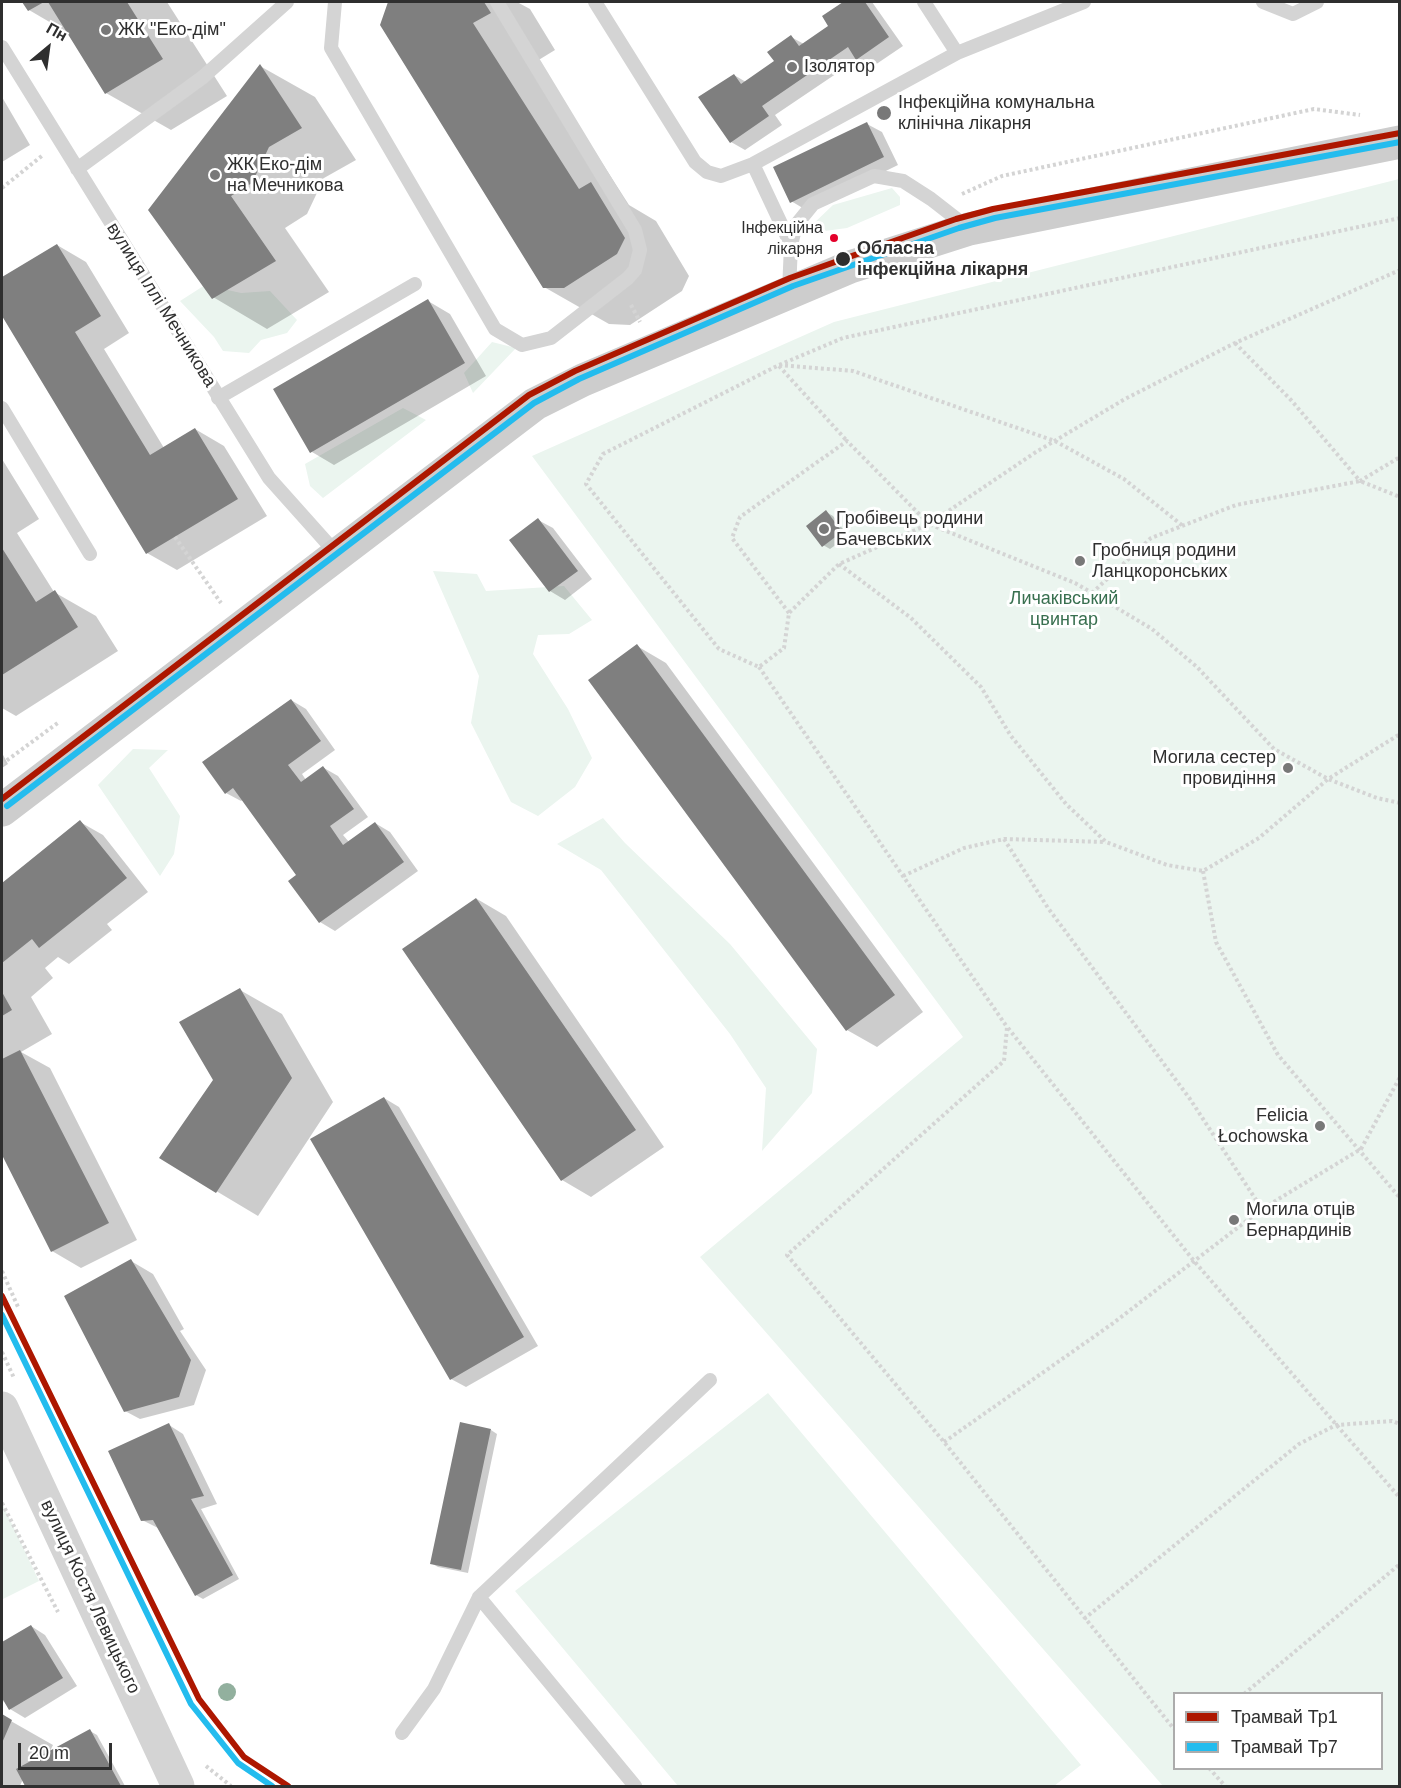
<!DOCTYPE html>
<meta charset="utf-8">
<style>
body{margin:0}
#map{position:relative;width:1401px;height:1788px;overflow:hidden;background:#fff;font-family:Arial,sans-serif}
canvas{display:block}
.frame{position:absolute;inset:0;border:3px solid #2f2f2f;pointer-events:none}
.legend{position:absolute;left:1173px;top:1692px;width:210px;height:78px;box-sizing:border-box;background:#fff;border:2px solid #acacac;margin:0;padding:8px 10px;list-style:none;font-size:18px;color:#2f2f2f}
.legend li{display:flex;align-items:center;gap:12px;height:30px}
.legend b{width:30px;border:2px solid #acacac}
.north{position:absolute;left:18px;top:18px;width:60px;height:60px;-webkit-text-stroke:4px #fff;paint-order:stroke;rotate:29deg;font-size:16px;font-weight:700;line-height:24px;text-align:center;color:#2f2f2f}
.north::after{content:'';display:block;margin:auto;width:21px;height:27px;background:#2f2f2f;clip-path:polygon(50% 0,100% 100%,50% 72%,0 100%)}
.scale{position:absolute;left:18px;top:1743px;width:94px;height:27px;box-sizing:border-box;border:3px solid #2f2f2f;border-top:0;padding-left:8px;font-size:18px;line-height:21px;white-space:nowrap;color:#2f2f2f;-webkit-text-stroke:4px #fff;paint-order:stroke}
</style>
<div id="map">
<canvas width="1401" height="1788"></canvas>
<div class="frame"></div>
<ul class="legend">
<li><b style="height:8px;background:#ad1700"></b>Трамвай Тр1</li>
<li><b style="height:8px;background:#23bcee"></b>Трамвай Тр7</li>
</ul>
<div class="north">Пн</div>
<div class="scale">20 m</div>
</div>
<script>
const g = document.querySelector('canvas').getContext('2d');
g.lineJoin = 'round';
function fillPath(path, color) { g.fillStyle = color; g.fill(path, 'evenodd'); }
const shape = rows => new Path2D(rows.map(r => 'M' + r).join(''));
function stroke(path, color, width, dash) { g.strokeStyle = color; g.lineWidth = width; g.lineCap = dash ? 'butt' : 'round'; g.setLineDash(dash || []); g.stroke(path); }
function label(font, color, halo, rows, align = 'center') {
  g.font = font + ' Arial,sans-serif'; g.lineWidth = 6; g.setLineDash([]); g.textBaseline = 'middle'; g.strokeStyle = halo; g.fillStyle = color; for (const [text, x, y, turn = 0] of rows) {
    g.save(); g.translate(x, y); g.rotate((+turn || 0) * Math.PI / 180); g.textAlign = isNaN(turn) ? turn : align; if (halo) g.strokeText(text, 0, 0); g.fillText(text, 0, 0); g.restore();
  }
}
fillPath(shape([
 [1399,179,1399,1786,1163,1786,700,1257,963,1037,532,456,834,322],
 [1174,1694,1382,1694,1382,1768,1174,1768],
 [892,188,900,197,900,205,847,228,810,233,812,225,833,205],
 [205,285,241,293,270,291,297,320,287,333,261,340,249,353,223,351,214,337,180,301],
 [492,342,516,348,473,393,464,373],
 [403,408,426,420,323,498,310,486,305,464],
 [433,571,477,574,486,591,564,586,592,620,569,634,538,635,533,654,568,709,592,758,575,787,538,816,511,802,471,723,479,676],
 [133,749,168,750,149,768,180,816,174,854,160,876,98,785],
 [603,818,625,843,730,944,817,1049,812,1093,762,1151,766,1088,730,1034,601,870,557,844],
 [768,1393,1081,1765,1054,1786,678,1786,515,1591],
 [2,1503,39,1581,3,1599,2,1595]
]), '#ebf5ef');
fillPath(shape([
 [24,2,167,2,227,96,171,130,106,93,70,34,29,10],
 [390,2,517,2,530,9,555,50,537,61,629,205,656,221,689,276,682,291,630,325,609,324,544,287,382,25],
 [845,2,872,2,903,46,872,67,858,59,775,115,782,125,745,150,731,142,734,75,746,82,776,62,791,37,804,44,830,26,824,16],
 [260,66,315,97,356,160,324,178,307,214,285,228,329,292,267,329,213,297,150,210],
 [2,97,30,145,2,162],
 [867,124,882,132,898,165,806,210,791,201],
 [57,245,86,262,129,333,104,349,164,448,195,429,224,446,267,516,177,570,147,553,2,313,2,278],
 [428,301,450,314,486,376,334,465,312,452],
 [2,459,39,519,17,533,54,592,96,616,118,651,16,716,2,708],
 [826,512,833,516,848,536,830,549,823,545],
 [538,520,553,528,592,579,565,600,550,591],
 [637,646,666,663,923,1012,877,1047,847,1030],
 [291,700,306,709,335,750,302,774,306,780,324,768,338,776,368,817,343,835,349,842,375,823,390,832,418,871,335,931,320,922,298,875,244,799,241,801,226,793],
 [2,753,8,764,2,768],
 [80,822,103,835,148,892,107,924,112,930,69,964,58,957,45,968,53,978,31,997,52,1034,21,1052,50,1068,137,1240,81,1268,52,1251,2,1151,2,884],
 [477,899,506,916,664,1147,591,1197,562,1180],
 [240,990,282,1014,333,1102,258,1216,161,1158,215,1080],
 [384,1098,399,1107,538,1346,466,1387,451,1379],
 [131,1261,153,1274,184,1329,180,1331,206,1370,194,1405,140,1419,125,1411],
 [169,1425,183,1434,217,1504,201,1509,239,1579,203,1599,196,1595,160,1529,142,1520],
 [491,1430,497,1434,468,1573,438,1567,431,1563],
 [31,1626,45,1635,77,1686,25,1718,10,1709,4,1700,2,1705,2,1644],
 [2,1716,53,1745,49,1753,90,1731,97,1735,125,1786,27,1786,23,1779,20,1786,2,1786]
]), '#0003');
fillPath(shape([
 [22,2,44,2,28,11],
 [48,2,127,2,163,59,105,94],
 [388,2,484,2,491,13,473,23,579,189,591,182,625,238,617,254,564,288,543,288,380,25],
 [843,2,865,2,889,37,856,60,848,47,762,106,769,116,730,143,698,97,734,74,741,84,774,61,767,52,791,35,799,46,828,26,822,16],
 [260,64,302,128,269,147,252,183,231,196,276,261,212,299,148,210],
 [867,122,884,157,790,203,773,167],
 [57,244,101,316,75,332,150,455,195,428,238,499,146,554,2,316,2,277],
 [428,299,465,363,310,453,273,389],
 [826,510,842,532,822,547,806,526],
 [538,518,578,571,549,592,509,540],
 [2,548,36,602,55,590,78,627,2,675],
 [637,644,895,995,846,1031,588,680],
 [291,699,321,741,288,765,301,782,323,766,354,809,330,826,343,845,375,822,404,862,319,923,288,881,296,875,233,788,225,794,202,762],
 [80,820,127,878,39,948,32,939,2,963,2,883],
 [476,898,636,1130,561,1181,402,949],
 [240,988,292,1078,216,1193,159,1158,213,1080,179,1022],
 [2,992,12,1010,2,1016],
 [20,1050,109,1223,51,1252,2,1155,2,1059],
 [384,1097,524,1337,450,1380,310,1139],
 [131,1259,191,1360,179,1397,124,1412,64,1296],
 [460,1422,491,1429,461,1570,430,1564],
 [169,1423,204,1496,191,1499,233,1575,195,1596,153,1520,141,1521,108,1451],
 [31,1625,63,1678,9,1710,2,1698,2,1642],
 [2,1714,12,1720,2,1743],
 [90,1729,121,1786,25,1786,16,1769]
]), '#7f7f7f');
stroke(shape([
 [2,188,43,155],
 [962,194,1002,176,1314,109,1360,115],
 [1400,218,843,338,779,365,603,454,586,484,719,649,759,667,784,648,789,613,839,564,929,524,1036,452,1125,399,1235,343,1400,270],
 [631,305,640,322],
 [1235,343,1291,400,1360,481,1400,457],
 [779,365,853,371,1055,441,1124,479,1183,526],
 [779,366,847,441],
 [175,537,221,603],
 [839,564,911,618,981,687,1011,736,1066,804,1106,842,1167,865,1203,871,1259,838,1328,779,1400,734],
 [1092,593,1151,538,1236,505,1360,481,1400,497],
 [789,613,732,538,740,517,847,441,929,524,1075,583,1092,593,1152,629,1197,667,1274,749,1328,779,1377,798,1400,803],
 [759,667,1007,1027,1004,1061,787,1255,944,1442,1174,1729],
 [2,764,59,722],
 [1004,839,1048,908,1190,1099,1262,1209],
 [1203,871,1216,942,1278,1055,1400,1198],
 [903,876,964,848,1004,839,1106,842],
 [1008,1028,1194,1261,1400,1498],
 [2,1271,18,1307],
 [2,1352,14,1378],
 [944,1442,1112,1324,1262,1209,1361,1149,1400,1077],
 [2,1503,58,1612],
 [1084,1619,1299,1444,1336,1425,1392,1421,1400,1424],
 [1244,1694,1400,1564],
 [206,1766,231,1786],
 [1209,1768,1225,1786]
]), '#d4d4d4', 4, [3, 3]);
stroke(shape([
 [335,2,331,48,495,329,522,345,551,338,628,278,635,270,640,250,635,230,497,2],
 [595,2,695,162,707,172,721,176,753,164,957,53,1084,2],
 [924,2,957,53],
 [1263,2,1293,14,1317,2],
 [2,47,269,478,336,553],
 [753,164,791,245],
 [77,169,203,77,287,2],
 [789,291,791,245,796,225,813,204,874,176,903,181,931,199,967,227],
 [218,398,415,284],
 [2,408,90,554],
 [479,1597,635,1786],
 [402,1733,434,1689,479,1597,710,1380]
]), '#d4d4d4', 14);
stroke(shape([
 [2,1408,178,1786]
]), '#d4d4d4', 33);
stroke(shape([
 [2,810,535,404,583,380,850,267,969,229,1400,142]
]), '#cdcdcd', 33);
stroke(shape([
 [2,799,529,395,575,371,790,278,956,219,993,209,1400,133],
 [2,1296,199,1699,244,1757,288,1786]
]), '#ad1700', 6);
stroke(shape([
 [7,806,534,403,579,379,793,286,959,228,995,218,1400,142],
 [2,1315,191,1704,238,1763,272,1786]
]), '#23bcee', 6);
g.fillStyle = '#92b09e';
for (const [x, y] of [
 [227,1692]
]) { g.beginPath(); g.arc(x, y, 9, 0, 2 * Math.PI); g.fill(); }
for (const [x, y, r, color] of [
 [106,30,6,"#787878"],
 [792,67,6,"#787878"],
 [884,113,8,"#787878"],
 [215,175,6,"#787878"],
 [834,238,5,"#e4002b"],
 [843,259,8,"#2f2f2f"],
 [824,529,6,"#787878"],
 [1080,561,6,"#787878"],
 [1288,768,6,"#787878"],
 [1320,1126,6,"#787878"],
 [1234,1220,6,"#787878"]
]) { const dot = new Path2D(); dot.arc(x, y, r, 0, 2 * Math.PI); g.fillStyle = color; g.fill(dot); stroke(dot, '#fff', 2); }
label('16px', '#2f2f2f', '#fff', [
 ["Інфекційна",823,229],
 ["лікарня",823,250]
], 'right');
label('18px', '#2f2f2f', '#fff', [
 ["ЖК \"Еко-дім\"",118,30],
 ["Ізолятор",804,67],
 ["Інфекційна комунальна",898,103],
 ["клінічна лікарня",898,124],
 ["ЖК Еко-дім",227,165],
 ["на Мечникова",227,186],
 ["Гробівець родини",836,519],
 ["Бачевських",836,540],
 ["Гробниця родини",1092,551],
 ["Ланцкоронських",1092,572],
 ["Могила сестер",1276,758,"right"],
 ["провидіння",1276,779,"right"],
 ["Felicia",1308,1116,"right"],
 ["Łochowska",1308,1137,"right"],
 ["Могила отців",1246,1210],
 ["Бернардинів",1246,1231]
], 'left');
label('bold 18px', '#2f2f2f', '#fff', [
 ["Обласна",857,249],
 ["інфекційна лікарня",857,270]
], 'left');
label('18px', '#2f2f2f', '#fff', [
 ["вулиця Іллі Мечникова",161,305,58],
 ["вулиця Костя Левицького",90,1597,65]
]);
label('18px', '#386f4f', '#fff', [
 ["Личаківський",1064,599],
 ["цвинтар",1064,620]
]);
</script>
